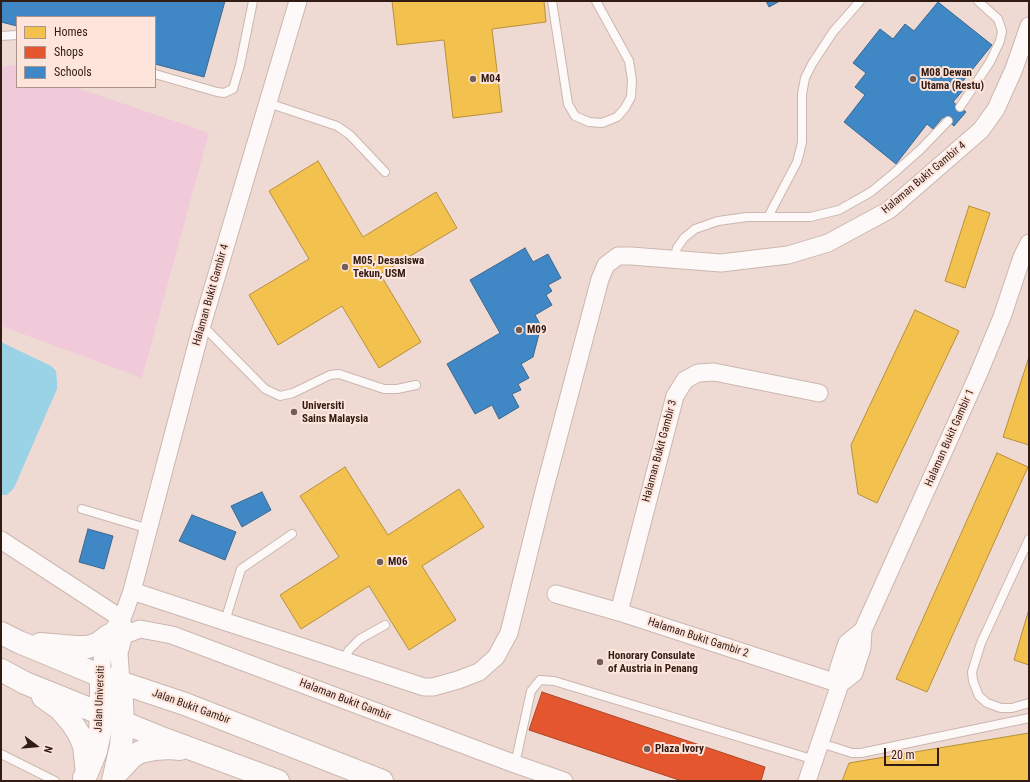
<!DOCTYPE html>
<style>
body{margin:0}
#map{position:relative;width:1030px;height:782px;overflow:hidden;background:#eedad3;font-family:"Roboto Condensed",sans-serif}
canvas{display:block}
.frame{position:absolute;inset:0;border:2px solid #311b13;pointer-events:none}
.legend{position:absolute;left:16px;top:16px;width:140px;height:72px;box-sizing:border-box;background:#fee5dc;border:1px solid #ac948c;margin:0;padding:5px 7px;list-style:none;font-size:12px;color:#311b13}
.legend li{display:flex;align-items:center;gap:8px;height:20px}
.legend b{width:20px;border:1px solid #ac948c}
.north{position:absolute;left:16px;top:726px;width:40px;height:40px;-webkit-text-stroke:3px #fee5dc;paint-order:stroke;rotate:106deg;font-size:11px;font-weight:700;line-height:16px;text-align:center;color:#311b13}
.north::after{content:'';display:block;margin:auto;width:14px;height:18px;background:#311b13;clip-path:polygon(50% 0,100% 100%,50% 72%,0 100%)}
.scale{position:absolute;left:884px;top:748px;width:55px;height:18px;box-sizing:border-box;border:2px solid #311b13;border-top:0;padding-left:5px;font-size:12px;line-height:14px;white-space:nowrap;color:#311b13;-webkit-text-stroke:3px #fee5dc;paint-order:stroke}
</style>
<div id="map">
<canvas width="1030" height="782"></canvas>
<div class="frame"></div>
<ul class="legend">
<li><b style="height:11px;background:#f2c14e"></b>Homes</li>
<li><b style="height:11px;background:#e4572e"></b>Shops</li>
<li><b style="height:11px;background:#3f88c5"></b>Schools</li>
</ul>
<div class="north">N</div>
<div class="scale">20 m</div>
</div>
<script>
const g = document.querySelector('canvas').getContext('2d');
g.lineJoin = 'round';
function fillPath(path, color) { g.fillStyle = color; g.fill(path, 'evenodd'); }
const shape = rows => new Path2D(rows.map(r => 'M' + r).join(''));
function stroke(path, color, width, dash) { g.strokeStyle = color; g.lineWidth = width; g.lineCap = dash ? 'butt' : 'round'; g.setLineDash(dash || []); g.stroke(path); }
function label(font, color, halo, rows, align = 'center') {
  g.font = font + ' "Roboto Condensed",sans-serif'; g.lineWidth = 4; g.setLineDash([]); g.textBaseline = 'middle'; g.strokeStyle = halo; g.fillStyle = color; for (const [text, x, y, turn = 0] of rows) {
    g.save(); g.translate(x, y); g.rotate((+turn || 0) * Math.PI / 180); g.textAlign = isNaN(turn) ? turn : align; if (halo) g.strokeText(text, 0, 0); g.fillText(text, 0, 0); g.restore();
  }
}
fillPath(shape([
 [11,65,17,67,17,87,75,87,209,133,142,378,1,326,1,68]
]), '#f1cada');
fillPath(shape([
 [1,342,51,366,56,371,57,381,57,389,14,488,7,495,1,495]
]), '#99d3e5');
const homes = shape([
 [392,1,544,1,546,22,492,29,502,112,453,118,444,40,397,45,392,1],
 [318,161,363,237,436,192,457,228,380,274,421,342,379,368,342,306,278,345,249,295,309,259,269,191,318,161],
 [969,206,990,213,965,288,945,281,969,206],
 [915,310,959,331,877,503,858,494,851,445,915,310],
 [1029,357,1029,445,1003,437,1029,357],
 [997,453,1028,467,927,692,896,679,997,453],
 [345,467,388,535,459,489,484,527,422,566,456,620,409,650,369,586,301,629,280,595,339,557,300,496,345,467],
 [1029,609,1029,665,1014,660,1029,609],
 [1029,733,1029,781,842,781,849,763,1029,733]
]);
fillPath(homes, '#f2c14e');
stroke(homes, '#b88f3c', 1);
const shops = shape([
 [542,692,765,767,761,781,682,781,529,730,542,692]
]);
fillPath(shops, '#e4572e');
stroke(shops, '#ae4526', 1);
const schools = shape([
 [1,1,225,1,204,77,155,64,155,17,17,17,17,26,1,22,1,1],
 [766,1,780,1,769,7,766,1],
 [938,2,992,45,959,86,964,89,953,102,966,112,954,126,943,117,933,129,927,124,896,164,844,122,865,95,855,87,866,73,853,63,880,29,893,39,905,24,914,31,938,2],
 [525,248,533,262,548,254,561,278,548,285,552,291,546,295,552,305,535,315,541,326,533,357,521,364,529,378,518,384,521,390,512,394,519,407,499,419,492,405,475,414,447,364,500,333,470,280,525,248],
 [262,492,271,510,242,527,231,506,262,492],
 [192,515,236,532,225,560,179,541,192,515],
 [88,529,113,536,104,569,79,562,88,529]
]);
fillPath(schools, '#3f88c5');
stroke(schools, '#3b6790', 1);
const lane = shape([
 [552,1,568,104,575,116,589,122,602,123,617,117,625,108,631,97,632,80,629,61,596,1],
 [1,36,17,35],
 [155,74,217,92,224,93,233,89,240,65,253,1],
 [268,103,337,126,350,135,385,172],
 [960,107,990,62,1000,41,1002,31,998,19,978,1],
 [768,217,810,217,839,210,871,192,894,173,920,150,948,121],
 [674,260,677,248,684,238,695,229,718,221,747,217,768,217,797,162,800,151,802,142,802,94,805,78,812,64,833,32,860,1],
 [202,325,265,389,280,396,293,393,330,375,339,374,384,389,397,389,416,385],
 [82,509,149,529],
 [1029,539,981,643,972,672,973,681,979,696,987,703,1001,708,1012,708,1029,703],
 [225,621,241,569,292,534],
 [343,661,349,650,360,639,385,625],
 [821,743,852,753,861,753,1029,718],
 [1,754,55,781],
 [515,764,531,691,540,680,554,681,815,760]
]);
const street = shape([
 [1,540,122,619],
 [132,591,424,687,433,687,458,680,479,672,496,657,509,633,544,491,600,279,606,265,618,256,631,256,721,263,788,255,828,243,889,210,981,130,996,109,1014,69,1029,26],
 [556,594,619,612,840,684],
 [619,612,675,396,685,380,698,373,714,372,819,393],
 [124,635,140,629,172,635,515,764,564,781],
 [101,676,103,651,108,636,122,619,132,591,202,325,298,1],
 [121,683,119,653,124,635,123,625],
 [840,684,854,673,862,648,863,630,978,375,1002,317,1022,257,1029,243],
 [807,781,840,684,838,670,847,643,863,630]
]);
const secondary = shape([
 [84,778,87,773,96,751,100,732,101,714,101,676],
 [113,781,121,746,123,722,121,683]
]);
const primary = shape([
 [1,633,19,642,101,676,185,704,382,781],
 [40,644,75,647,88,647,99,643,108,636],
 [1,670,25,683,159,737,278,781],
 [43,697,60,709,72,723,79,734,84,746,87,773],
 [115,775,133,756,140,752,155,749,170,748,180,749]
]);
stroke(lane, '#cbb7af', 10);
stroke(street, '#cbb7af', 19);
stroke(secondary, '#cbb7af', 24);
stroke(primary, '#cbb7af', 24);
stroke(lane, '#fcf9f8', 8);
stroke(street, '#fcf9f8', 17);
stroke(secondary, '#fcf9f8', 22);
stroke(primary, '#fcf9f8', 22);
for (const [x, y, r, color] of [
 [473,79,4,"#735e56"],
 [913,79,4,"#735e56"],
 [345,267,4,"#735e56"],
 [519,330,4,"#735e56"],
 [294,412,4,"#735e56"],
 [380,562,4,"#735e56"],
 [600,662,4,"#735e56"],
 [647,749,4,"#735e56"]
]) { const dot = new Path2D(); dot.arc(x, y, r, 0, 2 * Math.PI); g.fillStyle = color; g.fill(dot); stroke(dot, '#fee5dc', 1.5); }
label('bold 11px', '#311b13', '#fee5dc', [
 ["M08 Dewan",921,73],
 ["Utama (Restu)",921,86],
 ["M04",481,79],
 ["M05, Desasiswa",353,261],
 ["Tekun, USM",353,274],
 ["M09",527,330],
 ["Universiti",302,406],
 ["Sains Malaysia",302,419],
 ["M06",388,562],
 ["Honorary Consulate",608,656],
 ["of Austria in Penang",608,669],
 ["Plaza Ivory",655,749]
], 'left');
label('11px', '#311b13', '#fee5dc', [
 ["Halaman Bukit Gambir 4",924,178,-40],
 ["Halaman Bukit Gambir 4",211,295,-74],
 ["Halaman Bukit Gambir 1",950,438,-66],
 ["Halaman Bukit Gambir 3",660,451,-75],
 ["Halaman Bukit Gambir 2",698,638,18],
 ["Jalan Universiti",100,699,-88],
 ["Halaman Bukit Gambir",345,700,21],
 ["Jalan Bukit Gambir",191,707,20]
]);
</script>
